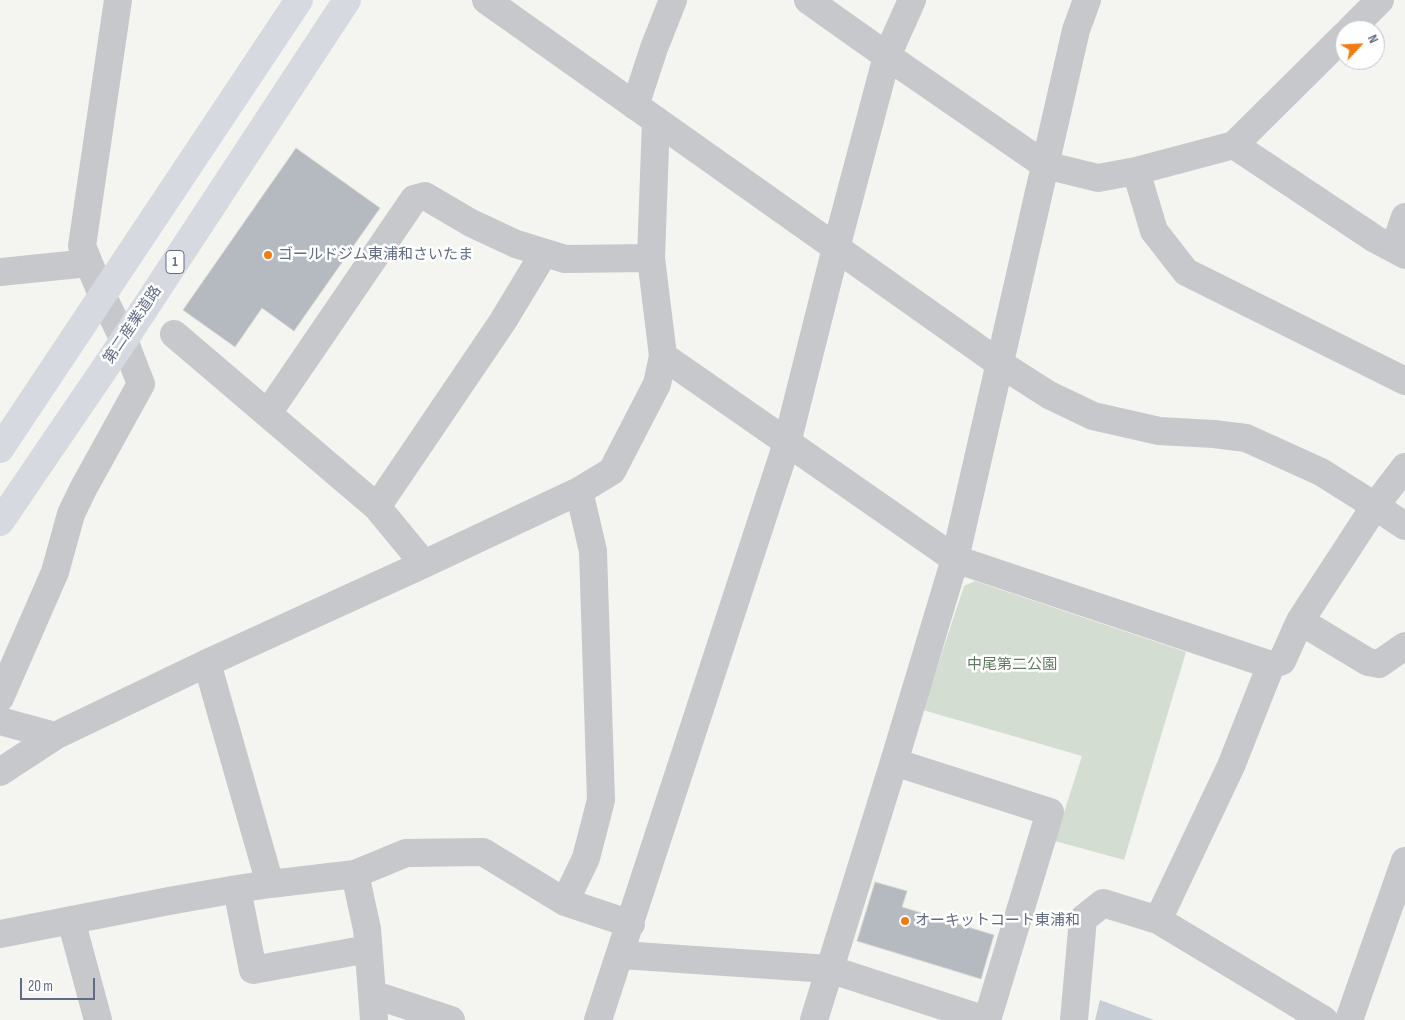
<!DOCTYPE html>
<meta charset="utf-8">
<style>
body{margin:0}
#map{position:relative;width:1405px;height:1020px;overflow:hidden;background:#f4f5f0;font-family:"Sofia Sans Condensed",sans-serif}
canvas{display:block}
.north{position:absolute;left:1335px;top:20px;width:50px;height:50px;box-sizing:border-box;background:#fff;border:1px solid #c0c4ce;border-radius:50%;rotate:65deg;font-size:14px;font-weight:700;line-height:20px;text-align:center;color:#616c84}
.north::after{content:'';display:block;margin:auto;width:18px;height:22px;background:#f17c14;clip-path:polygon(50% 0,100% 100%,50% 72%,0 100%)}
.scale{position:absolute;left:20px;top:978px;width:75px;height:22px;box-sizing:border-box;border:2px solid #616c84;border-top:0;padding-left:6px;font-size:15px;line-height:18px;white-space:nowrap;color:#616c84;-webkit-text-stroke:4px #fff;paint-order:stroke}
</style>
<div id="map">
<canvas width="1405" height="1020"></canvas>
<div class="north">N</div>
<div class="scale">20 m</div>
</div>
<script>
const g = document.querySelector('canvas').getContext('2d');
g.lineJoin = 'round';
function fillPath(path, color) { g.fillStyle = color; g.fill(path, 'evenodd'); }
const shape = rows => new Path2D(rows.map(r => 'M' + r).join(''));
function stroke(path, color, width, dash) { g.strokeStyle = color; g.lineWidth = width; g.lineCap = dash ? 'butt' : 'round'; g.setLineDash(dash || []); g.stroke(path); }
function label(font, color, halo, rows, align = 'center') {
  g.font = font + ' "Sofia Sans Condensed","Noto Sans JP",sans-serif'; g.lineWidth = 5; g.setLineDash([]); g.textBaseline = 'middle'; g.strokeStyle = halo; g.fillStyle = color; for (const [text, x, y, turn = 0] of rows) {
    g.save(); g.translate(x, y); g.rotate((+turn || 0) * Math.PI / 180); g.textAlign = isNaN(turn) ? turn : align; if (halo) g.strokeText(text, 0, 0); g.fillText(text, 0, 0); g.restore();
  }
}
fillPath(shape([
 [975,581,1186,652,1124,860,1055,841,1082,756,923,710,964,586]
]), '#d3ddd1');
fillPath(shape([
 [1100,1000,1154,1020,1095,1020]
]), '#c8ced5');
const building = shape([
 [296,148,380,208,294,331,262,308,235,347,183,310,296,148],
 [875,882,907,891,902,907,994,935,981,979,857,941,875,882]
]);
fillPath(building, '#b5bac0');
stroke(building, '#d5d6d3', 1);
stroke(shape([
 [486,0,999,363,1049,395,1093,416,1159,431,1214,434,1246,438,1321,472,1375,506,1405,526],
 [808,0,887,56,1045,165,1098,178,1136,171,1234,145,1375,239,1405,255],
 [1350,30,1380,0],
 [635,106,654,48,673,0],
 [1234,145,1345,35],
 [1136,171,1154,231,1186,272,1405,381],
 [1394,249,1405,217],
 [0,272,89,263],
 [174,334,377,507,424,564],
 [663,356,955,559,1271,665,1282,661,1300,621,1368,662,1379,664,1405,646],
 [268,413,414,199,425,196,471,223,516,244,565,259,651,258],
 [377,507,503,321,544,253],
 [1300,621,1375,506,1405,467],
 [207,663,270,884],
 [0,698,55,572,71,514,83,489,141,384,124,340,102,295,82,246,118,0],
 [0,721,55,736],
 [894,762,1050,812,987,1020],
 [0,772,55,736,207,663,424,564,579,491,612,471,657,384,663,356,651,258,656,120],
 [355,874,367,929,374,1020],
 [237,889,253,970,368,949],
 [565,902,586,858,601,800,593,551,579,491],
 [71,920,98,1020],
 [1158,920,1231,766,1271,665],
 [0,934,169,901,237,889,270,884,355,874,406,853,483,852,565,902,631,924],
 [621,955,829,969,986,1020],
 [372,994,451,1020],
 [598,1020,787,443,836,248,887,56,912,0],
 [814,1020,894,762,955,559,1076,30,1087,0],
 [1074,1020,1083,919,1103,903,1158,920,1324,1020],
 [1349,1020,1405,861]
]), '#c6c8cc', 28);
stroke(shape([
 [0,449,299,0],
 [0,522,124,340,347,0]
]), '#d6d9df', 28);
for (const [x, y, r, color] of [
 [268,255,5,"#f17c14"],
 [905,921,5,"#f17c14"]
]) { const dot = new Path2D(); dot.arc(x, y, r, 0, 2 * Math.PI); g.fillStyle = color; g.fill(dot); stroke(dot, '#fff', 2); }
for (const [x, y, w] of [
 [175,262,18]
]) { const box = new Path2D(); box.roundRect(x - w / 2, y - 11.5, w, 23, 4); g.fillStyle = '#fff'; g.fill(box); stroke(box, '#616c84', 1); }
label('bold 14px', '#616c84', null, [
 ["1",175,262]
]);
label('15px', '#616c84', '#fff', [
 ["ゴールドジム東浦和さいたま",278,255],
 ["オーキットコート東浦和",915,921]
], 'left');
label('15px', '#616c84', '#fff', [
 ["第二産業道路",133,325,-56]
]);
label('15px', '#607b61', '#fff', [
 ["中尾第二公園",1012,665]
]);
</script>
